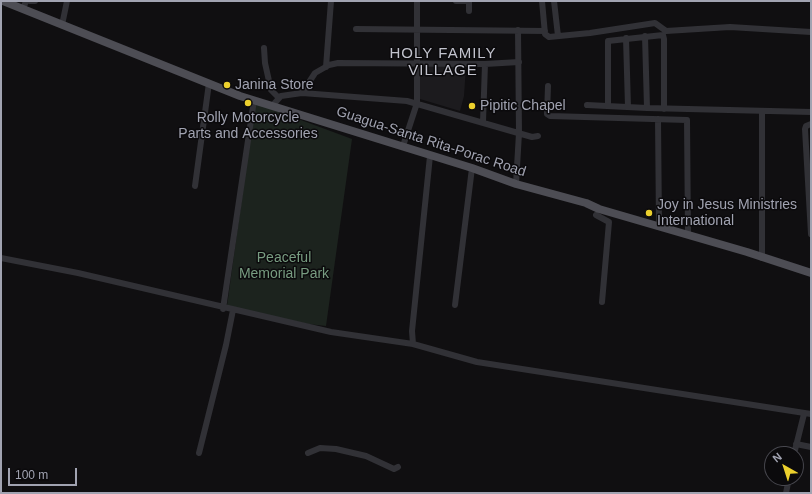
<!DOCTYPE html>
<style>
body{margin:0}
#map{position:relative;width:812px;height:494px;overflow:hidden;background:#100f11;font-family:Helvetica,sans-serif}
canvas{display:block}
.frame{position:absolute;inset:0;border:2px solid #a1a3b1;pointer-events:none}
.north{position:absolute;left:764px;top:446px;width:40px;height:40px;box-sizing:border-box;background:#0b0a0c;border:1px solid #47474e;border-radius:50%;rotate:321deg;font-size:11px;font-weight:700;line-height:16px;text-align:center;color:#a1a3b1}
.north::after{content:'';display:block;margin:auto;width:14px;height:18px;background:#ecd02d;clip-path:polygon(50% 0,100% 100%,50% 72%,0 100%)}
.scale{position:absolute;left:8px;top:468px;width:69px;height:18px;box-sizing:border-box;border:2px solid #a1a3b1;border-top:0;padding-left:5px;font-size:12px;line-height:14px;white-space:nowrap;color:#a1a3b1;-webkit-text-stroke:3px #0b0a0c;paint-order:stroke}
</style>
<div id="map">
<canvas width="812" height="494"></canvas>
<div class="frame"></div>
<div class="north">N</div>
<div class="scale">100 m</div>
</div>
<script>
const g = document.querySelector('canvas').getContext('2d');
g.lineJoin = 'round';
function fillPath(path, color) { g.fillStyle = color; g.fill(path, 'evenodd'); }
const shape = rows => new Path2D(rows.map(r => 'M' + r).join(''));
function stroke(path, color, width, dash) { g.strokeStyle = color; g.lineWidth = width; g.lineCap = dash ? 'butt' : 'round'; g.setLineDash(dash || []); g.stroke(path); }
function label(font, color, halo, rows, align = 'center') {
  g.font = font + ' Helvetica,sans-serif'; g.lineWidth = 3; g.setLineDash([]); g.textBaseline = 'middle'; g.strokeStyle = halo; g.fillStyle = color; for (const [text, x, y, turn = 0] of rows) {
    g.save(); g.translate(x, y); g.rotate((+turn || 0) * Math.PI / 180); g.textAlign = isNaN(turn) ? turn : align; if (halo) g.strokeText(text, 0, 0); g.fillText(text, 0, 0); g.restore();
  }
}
fillPath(shape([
 [420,66,466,66,464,96,460,111,420,99]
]), '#1c1b1e');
fillPath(shape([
 [255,103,352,139,326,326,308,324,227,306]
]), '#1c231e');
stroke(shape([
 [30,1,35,1],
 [456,1,469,1],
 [542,1,545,34,549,37,590,33,655,23,666,31,730,27,811,32],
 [554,1,558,36],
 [23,9,26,1],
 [469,11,469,1],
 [62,25,67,1],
 [356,29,545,31],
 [645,36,647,108],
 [626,38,628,107],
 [264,48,265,63,271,90,278,97],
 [326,67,331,1],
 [548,86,547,114,550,116,687,120,688,235],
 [302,93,315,73,329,65,338,63,485,64,519,62],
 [587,105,647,108,811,112],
 [272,106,281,96,302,93,407,101,532,137,538,136],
 [608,106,608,41,663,35,664,39,664,109],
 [762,111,762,258],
 [658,119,659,226],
 [483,122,485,64],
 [811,124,806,126,805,129,811,234],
 [403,146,417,103,417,1],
 [516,184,519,133,518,30],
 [195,186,209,83],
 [596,215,609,222,602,302],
 [1,258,78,273,331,332,413,344,477,362,811,414],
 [455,305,472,168],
 [223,309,254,100],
 [413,344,412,331,430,156],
 [796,444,811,447],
 [199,453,226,345,233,310],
 [308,453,320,448,336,449,366,456,394,469,398,467],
 [794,454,804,414],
 [786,493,789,478]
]), '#313136', 6);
stroke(shape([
 [3,1,240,96,472,168,516,184,586,203,599,209,747,252,811,273]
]), '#4d4d54', 8);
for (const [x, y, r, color] of [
 [227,85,4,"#ecd02d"],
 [248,103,4,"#ecd02d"],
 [472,106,4,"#ecd02d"],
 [649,213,4,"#ecd02d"]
]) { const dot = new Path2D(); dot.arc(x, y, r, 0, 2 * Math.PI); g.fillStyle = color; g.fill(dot); stroke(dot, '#0b0a0c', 1.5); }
label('14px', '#a1a3b1', '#0b0a0c', [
 ["Janina Store",235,85],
 ["Pipitic Chapel",480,106],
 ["Rolly Motorcycle",248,118,"center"],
 ["Parts and Accessories",248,134,"center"],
 ["Joy in Jesus Ministries",657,205],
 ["International",657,221]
], 'left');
label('14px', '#a1a3b1', '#0b0a0c', [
 ["Guagua-Santa Rita-Porac Road",431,142,18]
]);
label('14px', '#789c81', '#0b0a0c', [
 ["Peaceful",284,258],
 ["Memorial Park",284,274]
]);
g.letterSpacing = '1px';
label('15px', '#c2c3cd', '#0b0a0c', [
 ["HOLY FAMILY",443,54],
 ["VILLAGE",443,71]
]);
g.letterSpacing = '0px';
</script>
